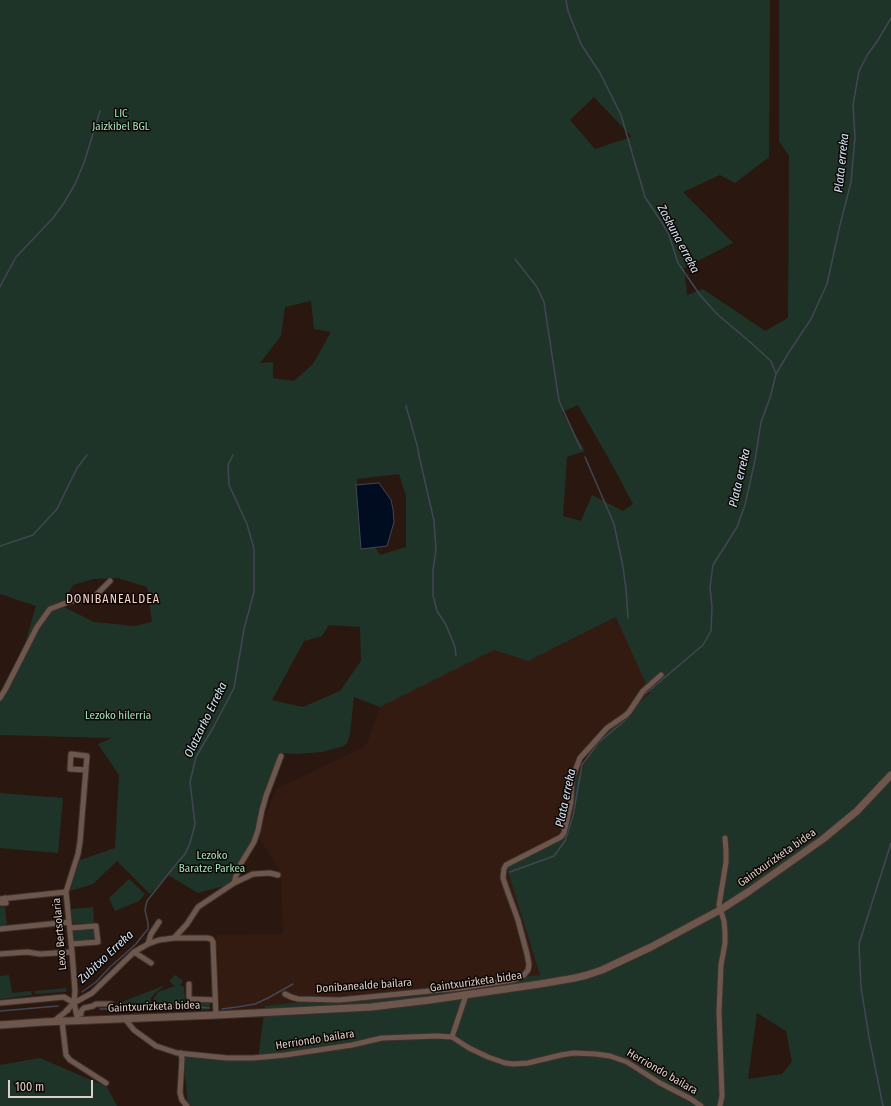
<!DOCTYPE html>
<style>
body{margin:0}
#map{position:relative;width:891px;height:1106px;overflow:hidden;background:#2a1810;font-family:"Fira Sans Condensed",sans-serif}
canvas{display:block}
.scale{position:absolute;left:8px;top:1080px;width:85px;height:18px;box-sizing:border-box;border:2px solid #dccfc9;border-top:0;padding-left:5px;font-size:12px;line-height:14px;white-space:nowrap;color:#dccfc9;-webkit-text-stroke:3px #0d0603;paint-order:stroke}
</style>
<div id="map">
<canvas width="891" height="1106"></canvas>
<div class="scale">100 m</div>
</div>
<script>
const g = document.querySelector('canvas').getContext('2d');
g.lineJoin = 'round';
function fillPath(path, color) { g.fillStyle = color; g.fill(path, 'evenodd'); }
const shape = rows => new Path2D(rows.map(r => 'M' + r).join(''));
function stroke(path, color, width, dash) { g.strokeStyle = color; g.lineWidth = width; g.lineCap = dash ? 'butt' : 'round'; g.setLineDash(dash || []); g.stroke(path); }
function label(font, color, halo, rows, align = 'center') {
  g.font = font + ' "Fira Sans Condensed",sans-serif'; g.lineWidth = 3; g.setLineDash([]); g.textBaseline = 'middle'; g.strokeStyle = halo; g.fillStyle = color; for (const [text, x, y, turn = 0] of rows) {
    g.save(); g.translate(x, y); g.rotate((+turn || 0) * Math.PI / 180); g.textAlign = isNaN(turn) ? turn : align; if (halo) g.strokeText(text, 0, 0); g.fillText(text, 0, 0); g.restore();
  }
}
fillPath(shape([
 [617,617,650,693,601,737,575,780,573,816,561,837,507,865,540,975,220,1012,217,935,283,934,281,873,258,836,276,789,366,746,380,707,494,650,528,661]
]), '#341b11');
fillPath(shape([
 [0,0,770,0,769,157,735,183,720,175,683,192,733,243,684,268,687,295,703,289,765,331,788,318,789,156,779,141,779,0,891,0,891,1106,188,1106,183,1053,258,1059,265,1006,540,975,506,865,561,837,573,816,575,780,601,737,650,693,616,617,528,661,494,650,380,707,354,697,350,734,347,743,344,746,322,752,296,754,281,753,263,801,261,810,258,811,257,817,258,820,258,830,231,884,198,893,168,875,150,894,117,861,93,884,70,891,80,860,115,848,119,775,98,744,112,738,0,735,0,693,21,658,36,606,0,594],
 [594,97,631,136,631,137,595,149,570,120],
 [311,301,314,329,331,332,313,364,294,381,273,378,273,362,260,363,281,336,285,307],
 [578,405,614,468,633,504,623,511,592,495,581,521,563,516,567,457,585,451,562,412],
 [399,474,406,496,406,547,380,555,375,547,361,549,357,479],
 [118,578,147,587,152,622,134,626,94,622,62,606,73,585,93,579],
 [329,625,360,627,361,661,340,691,303,707,272,700,304,641,322,636],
 [757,1013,786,1031,792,1062,782,1074,748,1079],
 [0,793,63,798,58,853,0,848],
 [129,879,145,894,139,901,115,911,109,898],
 [0,907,5,907,7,928,0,929],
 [93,907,94,923,73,924,71,909],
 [95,927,96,941,74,943,73,929],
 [9,975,12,993,31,991,32,995,0,999,0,976],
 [175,975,183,981,180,985,183,986,184,988,185,1002,210,1002,210,1009,201,1010,200,1005,153,1006,154,998,158,992,175,986,169,981],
 [163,986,163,987,154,994,151,998,150,1006,111,1006],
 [67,988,66,992,64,992,35,994,35,991],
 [40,1058,107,1087,117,1106,0,1106,0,1065]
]), '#1f3428');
const water = shape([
 [379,483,391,500,393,509,394,522,387,546,361,549,356,485,379,483]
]);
fillPath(water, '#000c20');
stroke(water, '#424653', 1);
stroke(shape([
 [566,0,568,11,581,44,600,73,621,115,645,197,668,232,678,263,700,295,717,314,750,342,771,361,776,374],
 [515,259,537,287,544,302,559,401,581,449],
 [0,287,3,281,16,257,53,218,64,203,75,184,84,163,100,111],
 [406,406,417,445,420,460,434,521,436,550,433,570,433,595,437,611,446,625,455,647,456,656],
 [585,457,614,524,623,567,626,589,628,618],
 [0,546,33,535,57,509,77,468,87,455],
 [631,713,644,695,703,645,711,631,712,607,710,587,713,565,737,527,745,505,755,460,761,422,770,398,776,374,789,352,811,319,827,284,840,225,851,182,855,137,853,105,859,71,868,54,878,40,891,18],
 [510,872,554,856,565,841,573,816,582,765,598,743,623,722,629,716],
 [82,992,96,982,110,967,136,944,143,935,148,929,148,923,145,910,147,901,173,868,185,854,190,843,195,824,190,782,196,757,214,726,234,688,244,629,254,592,254,549,247,524,229,485,228,465,233,455],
 [100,1009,196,1007,209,1008],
 [222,1009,237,1007,255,1004,268,998,293,984],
 [0,1011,58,1006],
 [883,1106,869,1037,861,987,859,944,891,843]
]), '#424653', 1.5);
const street = shape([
 [0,698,5,690,37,627,50,609,71,601,91,598,96,595,110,581],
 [234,883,236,876,240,865,254,842,258,830,262,810,266,796,281,756],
 [0,899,66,892],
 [0,903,6,903,5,898],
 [70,928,96,926,98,942,71,944],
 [0,929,69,922],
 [174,938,187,924,198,907,234,883,253,874,270,873,278,875],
 [148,944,151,934,159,922],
 [134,952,151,963],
 [0,954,27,952,40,954,72,952],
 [189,984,189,997,190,999,215,1000],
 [285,994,291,997,298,999,339,1000,460,988,514,980,524,975,528,970,529,965,527,954,518,920,506,887,503,878,504,869,506,865,561,837,564,833,571,802,572,779,580,758,607,728,626,715,629,712,643,691,661,675],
 [466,995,452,1037,469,1048,488,1057,505,1063,513,1064,528,1063,561,1055,574,1053,596,1054,610,1056,627,1062,660,1083,691,1099,701,1106],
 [0,1003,64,997,74,1003],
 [66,1011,74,1003,92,993,134,952,148,944,159,940,174,938,207,938,211,939,213,942,216,1015],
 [77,1014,81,1014,81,1011,84,1008,93,1006,96,1004,111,1004],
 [125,1019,134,1030,156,1046,177,1053,227,1058,253,1058,285,1055,352,1045,382,1038,437,1036,452,1037],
 [54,1021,68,1010],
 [62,1021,66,1055,70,1060,106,1083],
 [78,1021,74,1003,75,991,72,952,66,892,78,854,80,842,87,756,71,754,70,769,86,770],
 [181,1053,182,1059,180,1093,182,1100,187,1106],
 [720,1106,722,1096,719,1012,721,965,725,943,725,932,724,921,719,905,726,862,726,851,725,838]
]);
const secondary = shape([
 [0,1025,43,1022,216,1015,371,1007,430,1000,540,984,575,978,587,975,602,970,651,947,720,910,748,892,823,839,857,811,891,775]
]);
stroke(street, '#3e312d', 7);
stroke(secondary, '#3e312d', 9);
stroke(street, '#6d574d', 5);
stroke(secondary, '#6d574d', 7);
label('11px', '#a2e1bc', '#0d0603', [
 ["LIC",121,114],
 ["Jaizkibel BGL",121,127],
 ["Lezoko hilerria",118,716],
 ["Lezoko",212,856],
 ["Baratze Parkea",212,869]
]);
label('11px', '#dccfc9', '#0d0603', [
 ["Gaintxurizketa bidea",777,858,-35],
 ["Lexo Bertsolaria",60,934,-95],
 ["Gaintxurizketa bidea",476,982,-8],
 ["Donibanealde bailara",364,986,-4],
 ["Gaintxurizketa bidea",154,1007,-2],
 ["Herriondo bailara",315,1040,-9],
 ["Herriondo bailara",662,1072,30]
]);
label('italic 12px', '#d1e5f8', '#0d0603', [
 ["Plata erreka",842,163,-84],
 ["Zaskuna erreka",678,239,62],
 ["Plata erreka",740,478,-77],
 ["Olatzarko Erreka",206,720,-64],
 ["Plata erreka",566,798,-78],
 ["Zubitxo Erreka",106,957,-43]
]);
g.letterSpacing = '1px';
label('12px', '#f5d3ca', '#0d0603', [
 ["DONIBANEALDEA",113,600]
]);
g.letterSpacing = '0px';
</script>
